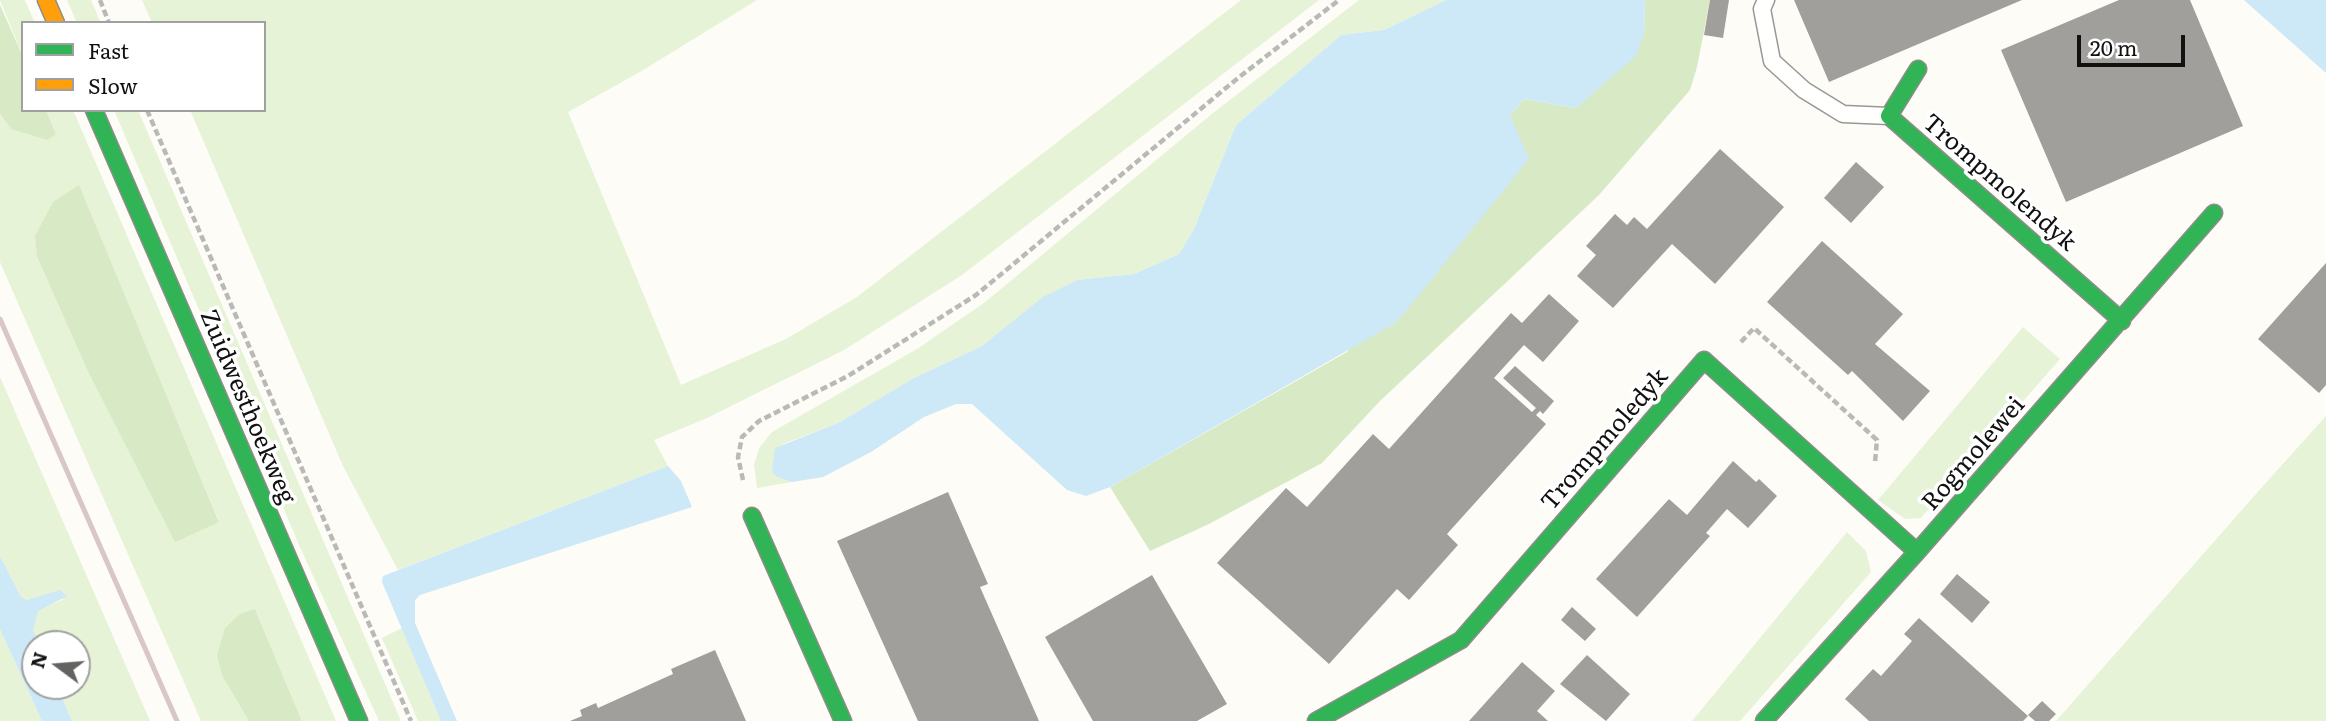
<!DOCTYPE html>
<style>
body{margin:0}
#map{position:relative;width:2326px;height:721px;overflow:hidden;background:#fdfcf7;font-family:Literata,serif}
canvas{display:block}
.legend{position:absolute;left:21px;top:21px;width:245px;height:91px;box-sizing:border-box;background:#fff;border:2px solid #a0a0a0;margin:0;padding:9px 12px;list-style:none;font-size:21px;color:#111}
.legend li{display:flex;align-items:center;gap:14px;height:35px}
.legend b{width:35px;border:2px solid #a0a0a0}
.north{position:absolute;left:21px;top:630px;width:70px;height:70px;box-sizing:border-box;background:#fff;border:2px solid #a0a0a0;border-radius:50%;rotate:286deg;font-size:19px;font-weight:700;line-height:28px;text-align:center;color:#111}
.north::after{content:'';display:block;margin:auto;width:24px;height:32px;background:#646362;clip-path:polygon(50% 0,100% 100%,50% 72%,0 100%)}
.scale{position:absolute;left:2077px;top:35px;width:108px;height:32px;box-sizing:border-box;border:4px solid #111;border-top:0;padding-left:9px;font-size:21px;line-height:24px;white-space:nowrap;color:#111;-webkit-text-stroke:5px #fff;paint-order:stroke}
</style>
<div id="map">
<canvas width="2326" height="721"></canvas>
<ul class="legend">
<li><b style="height:9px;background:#30b455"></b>Fast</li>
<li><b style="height:9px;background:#ff9f0a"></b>Slow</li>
</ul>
<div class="north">N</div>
<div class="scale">20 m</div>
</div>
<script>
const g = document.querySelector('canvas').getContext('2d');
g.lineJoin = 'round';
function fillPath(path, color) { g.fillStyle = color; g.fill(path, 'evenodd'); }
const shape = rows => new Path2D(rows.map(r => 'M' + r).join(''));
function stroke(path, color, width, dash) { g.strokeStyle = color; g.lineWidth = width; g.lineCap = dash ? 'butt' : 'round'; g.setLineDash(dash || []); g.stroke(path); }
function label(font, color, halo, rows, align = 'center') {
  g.font = font + ' Literata,serif'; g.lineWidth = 7; g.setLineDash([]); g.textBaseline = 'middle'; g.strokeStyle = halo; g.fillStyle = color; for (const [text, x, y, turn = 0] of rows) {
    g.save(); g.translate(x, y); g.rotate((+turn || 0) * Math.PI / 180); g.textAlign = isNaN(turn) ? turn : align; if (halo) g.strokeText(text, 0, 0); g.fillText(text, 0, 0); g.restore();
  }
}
fillPath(shape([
 [0,0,25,0,35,23,23,23,23,57],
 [67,0,91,0,101,23,77,23],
 [142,0,757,0,640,72,568,112,681,385,786,339,857,297,1241,0,1319,0,962,275,844,350,707,418,654,440,668,466,398,570,343,466,190,110,264,110,264,23,152,23],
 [1359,0,1446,0,1384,30,1341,35,1236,125,1194,229,1179,254,1134,274,1077,280,1043,298,982,346,914,378,838,423,783,444,777,477,792,482,757,488,754,465,759,448,772,432,917,349,984,303,1213,113],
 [46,110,73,110,336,721,302,721,255,609,244,710,249,721,201,721,0,262,0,114,11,129,56,134],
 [78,186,219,521,175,541,88,372,37,257],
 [114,110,138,110,401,721,379,721,300,547],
 [2023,327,2060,359,1921,518,1905,519,1878,500],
 [0,377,150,721,72,721,57,686,77,686,77,644,39,644,33,630,38,610,64,599,27,600,21,597,0,556],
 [2326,416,2326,721,2056,721,2263,486],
 [1847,532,1866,551,1871,572,1740,721,1692,721],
 [402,628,441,721,418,721,382,638],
 [0,629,42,721,0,721]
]), '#e7f3d7');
fillPath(shape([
 [1645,0,1710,0,1697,67,1690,90,1599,195,1379,402,1322,463,1209,524,1150,551,1110,487,1347,352,1510,115,1524,99,1576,108,1644,34],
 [0,5,23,57,23,110,46,110,56,134,47,140,11,129,0,114],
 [79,185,219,522,175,542,88,372,37,257,35,236,53,202],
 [255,609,302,721,249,721,222,675,217,655,225,628,240,614]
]), '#d8eac5');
fillPath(shape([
 [1446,0,1645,0,1644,34,1636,56,1576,108,1524,99,1510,115,1529,159,1397,322,1110,487,1086,496,1067,490,972,404,956,404,924,417,871,452,823,477,792,482,777,477,772,471,775,448,838,423,914,378,982,346,1043,297,1077,280,1134,274,1179,254,1194,229,1236,125,1341,35,1384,30],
 [2244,0,2326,0,2326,73],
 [668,466,681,481,692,507,420,595,415,600,415,623,457,721,441,721,382,582,383,576],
 [0,556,21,597,27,600,60,590,67,596,38,611,33,630,39,644,35,644,35,686,57,686,72,721,42,721,0,629]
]), '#cde8f7');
fillPath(shape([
 [1710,0,1729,0,1723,38,1704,35],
 [1794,0,2022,0,1829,82],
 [2119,0,2190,0,2243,126,2066,202,2001,50],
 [1720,149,1784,207,1715,284,1672,244,1613,308,1577,276,1596,255,1586,246,1615,214,1627,225,1634,217,1647,229],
 [1856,162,1884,187,1851,223,1824,198],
 [1822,241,1903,314,1875,344,1930,391,1903,421,1852,371,1848,375,1767,302],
 [2326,263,2326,385,2319,393,2258,339],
 [1549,294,1579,321,1543,362,1524,345,1494,378,1532,412,1536,408,1503,378,1515,366,1554,401,1543,414,1540,411,1536,415,1546,424,1447,534,1458,545,1409,600,1397,589,1329,664,1217,563,1286,488,1307,507,1373,434,1389,449,1511,313,1522,323],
 [1733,461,1756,482,1759,479,1777,496,1748,528,1727,509,1706,533,1710,536,1637,617,1596,579,1669,499,1687,515],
 [948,492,988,584,980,587,1039,721,918,721,837,541],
 [1957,574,1990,602,1972,623,1940,594],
 [1152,575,1227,704,1197,721,1093,721,1045,637],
 [1572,607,1596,629,1585,641,1561,620],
 [1919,618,2028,716,2023,721,1869,721,1845,699,1873,669,1881,676,1912,641,1904,634],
 [715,650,746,721,570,721,582,716,580,710,596,703,598,708,673,674,671,669],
 [1587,655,1630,694,1606,721,1560,684],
 [1522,662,1555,691,1537,711,1548,721,1469,721],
 [2042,701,2056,714,2049,721,2035,721,2028,715]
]), '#a19f9c');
const lane = shape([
 [1766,0,1762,9,1772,61,1804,90,1843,114,1889,116]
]);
const fast = shape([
 [1918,69,1889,116,2122,321],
 [94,110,359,721],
 [752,516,843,721],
 [1316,721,1461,640,1704,360,1917,552],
 [1764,721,1917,552,2214,213]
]);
const slow = shape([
 [46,0,56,23]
]);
stroke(lane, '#979795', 19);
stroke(fast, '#8e8d8b', 19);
stroke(slow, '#8e8d8b', 19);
stroke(shape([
 [100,0,109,23],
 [147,110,411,721],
 [1741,342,1754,328,1877,440,1875,462],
 [743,480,738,457,742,437,759,421,848,376,976,295,1238,78,1339,0]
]), '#b9b9b8', 4.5, [7, 3.5]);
stroke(lane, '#fffffe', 16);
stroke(fast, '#30b455', 16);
stroke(slow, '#ff9f0a', 16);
stroke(shape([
 [0,319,177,721]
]), '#d9c6c7', 5);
label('24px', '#111', '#fff', [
 ["Trompmolendyk",1999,183,41],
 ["Zuidwesthoekweg",247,407,67],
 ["Trompmoledyk",1605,440,-49],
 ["Rogmolewei",1974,454,-49]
]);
</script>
